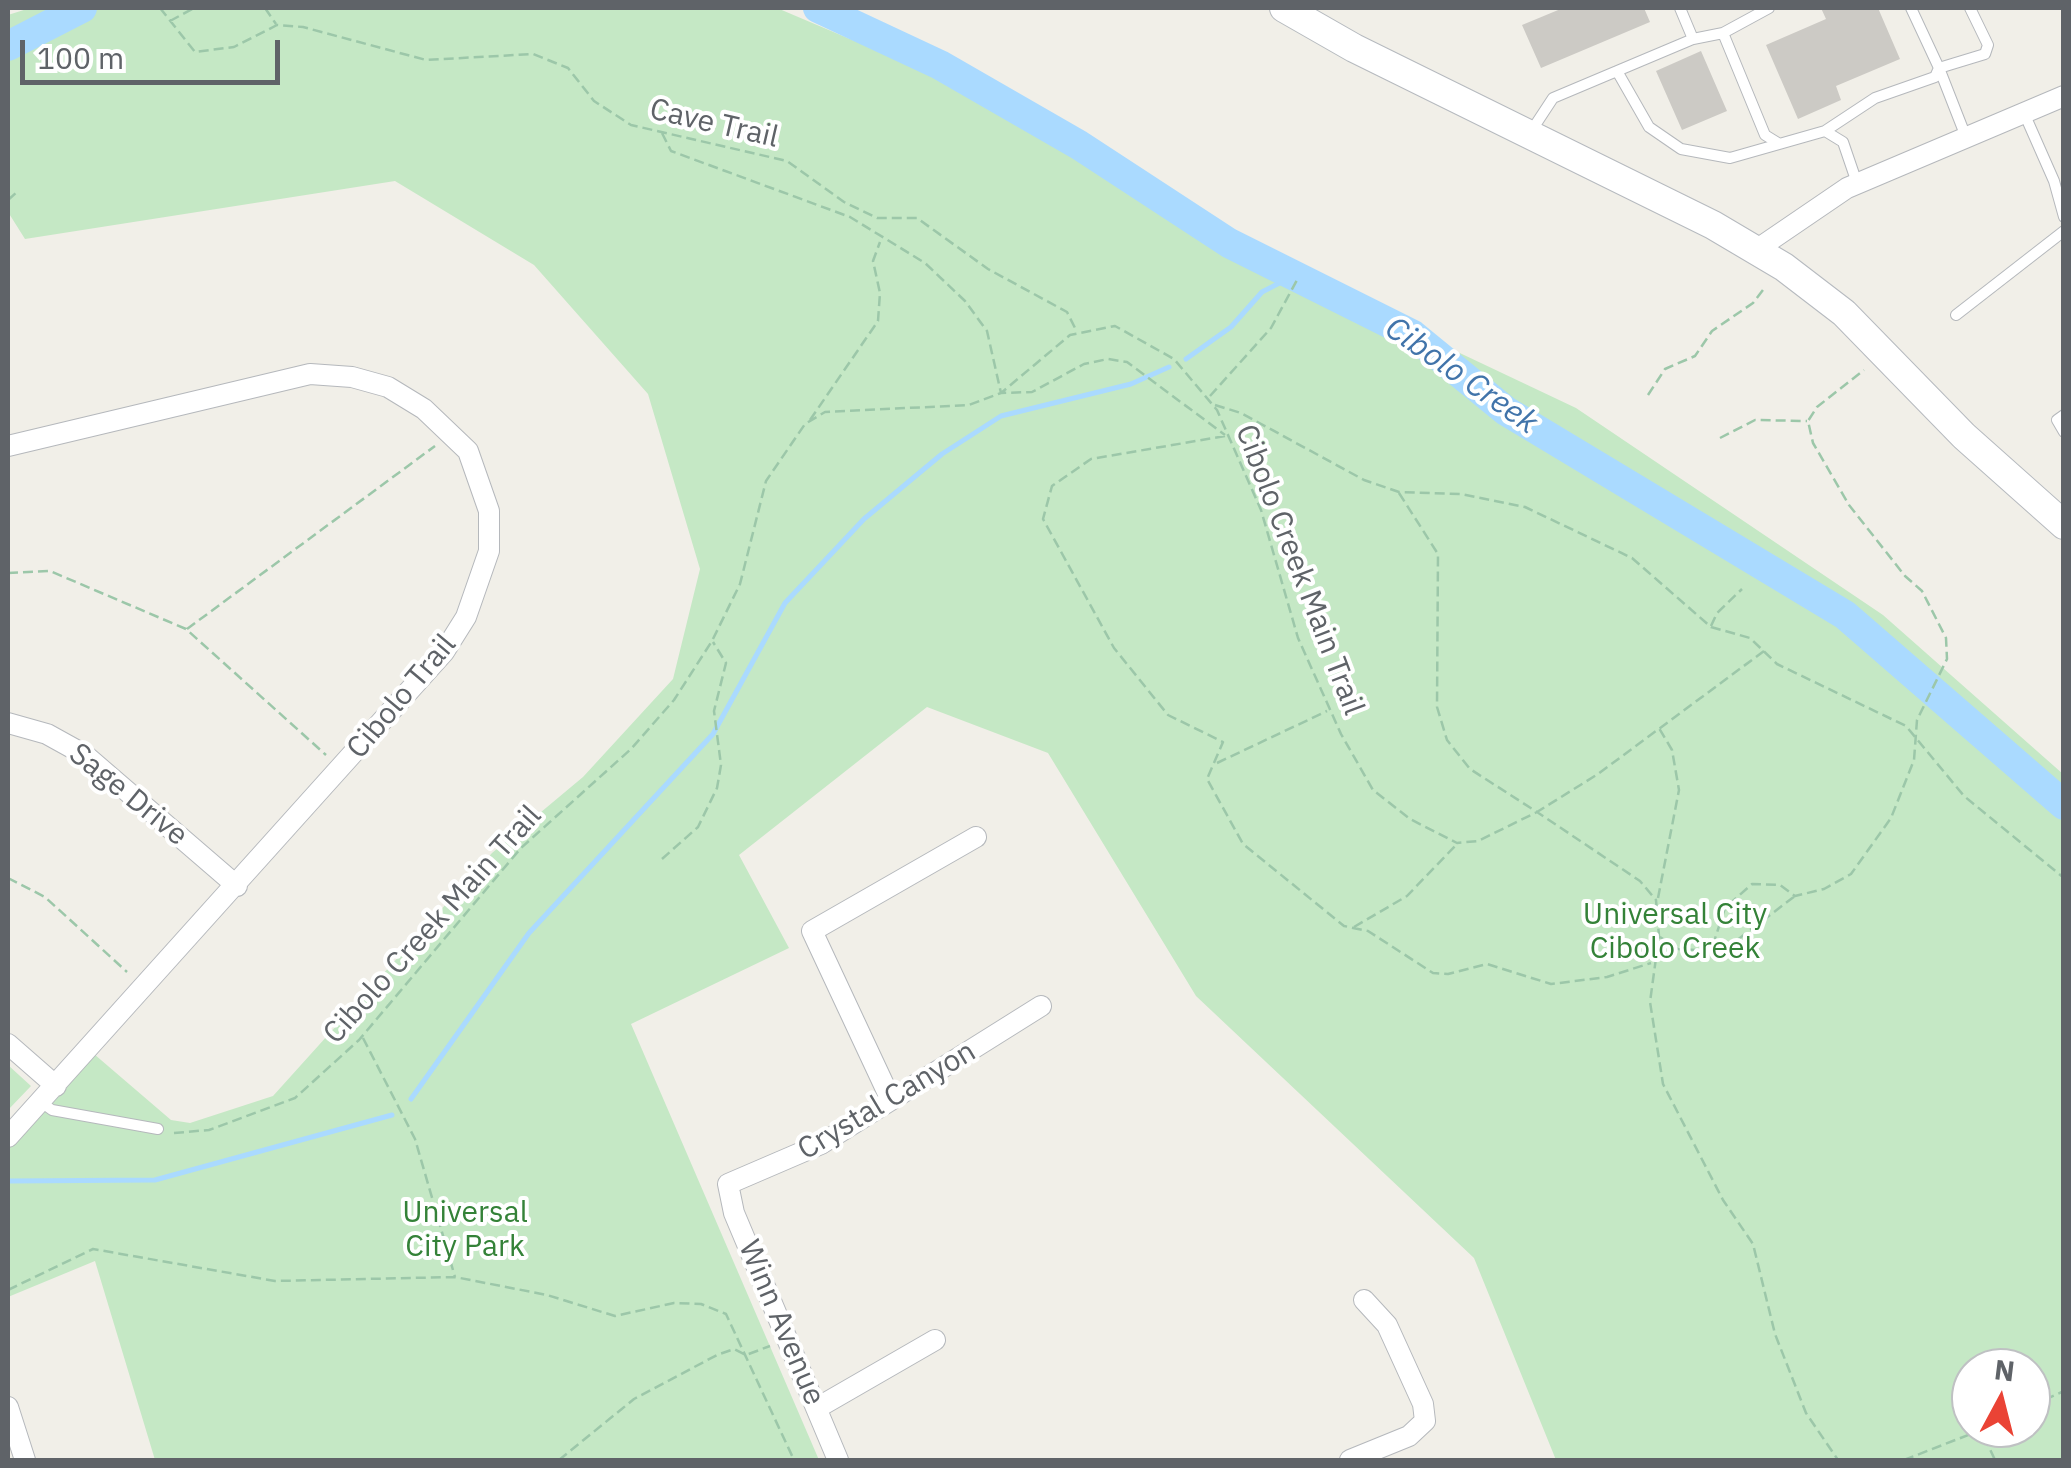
<!DOCTYPE html>
<style>
body{margin:0}
#map{position:relative;width:2071px;height:1468px;overflow:hidden;background:#f1efe8;font-family:"IBM Plex Sans",sans-serif}
canvas{display:block}
.frame{position:absolute;inset:0;border:10px solid #5f6368;pointer-events:none}
.north{position:absolute;left:1951px;top:1348px;width:100px;height:100px;box-sizing:border-box;background:#fff;border:2px solid #bfc1c3;border-radius:50%;rotate:7deg;font-size:28px;font-weight:700;line-height:40px;text-align:center;color:#5f6368}
.north::after{content:'';display:block;margin:auto;width:35px;height:45px;background:#ea4335;clip-path:polygon(50% 0,100% 100%,50% 72%,0 100%)}
.scale{position:absolute;left:20px;top:40px;width:260px;height:45px;box-sizing:border-box;border:5px solid #5f6368;border-top:0;padding-left:12px;font-size:30px;line-height:35px;white-space:nowrap;color:#5f6368;-webkit-text-stroke:8px #fff;paint-order:stroke}
</style>
<div id="map">
<canvas width="2071" height="1468"></canvas>
<div class="frame"></div>
<div class="north">N</div>
<div class="scale">100 m</div>
</div>
<script>
const g = document.querySelector('canvas').getContext('2d');
g.lineJoin = 'round';
function fillPath(path, color) { g.fillStyle = color; g.fill(path, 'evenodd'); }
const shape = rows => new Path2D(rows.map(r => 'M' + r).join(''));
function stroke(path, color, width, dash) { g.strokeStyle = color; g.lineWidth = width; g.lineCap = dash ? 'butt' : 'round'; g.setLineDash(dash || []); g.stroke(path); }
function label(font, color, halo, rows, align = 'center') {
  g.font = font + ' "IBM Plex Sans",sans-serif'; g.lineWidth = 8; g.setLineDash([]); g.textBaseline = 'middle'; g.strokeStyle = halo; g.fillStyle = color; for (const [text, x, y, turn = 0] of rows) {
    g.save(); g.translate(x, y); g.rotate((+turn || 0) * Math.PI / 180); g.textAlign = isNaN(turn) ? turn : align; if (halo) g.strokeText(text, 0, 0); g.fillText(text, 0, 0); g.restore();
  }
}
fillPath(shape([
 [30,8,777,8,1102,146,1295,275,1576,408,1883,615,2063,774,2063,1460,1556,1460,1474,1258,1196,996,1048,753,927,707,739,855,789,948,631,1024,819,1460,155,1460,95,1261,8,1297,8,1147,94,1054,171,1120,190,1123,273,1096,492,853,583,777,673,679,700,569,648,394,534,265,395,181,25,239,8,212,8,15],
 [1971,1368,2031,1368,2031,1428,1971,1428],
 [8,1065,31,1086,8,1110]
]), '#c5e8c5');
stroke(shape([
 [1186,359,1231,327,1262,292,1295,275],
 [411,1099,529,933,713,734,785,603,864,519,942,454,1001,416,1131,384,1169,367],
 [8,1181,155,1180,392,1115]
]), '#aadaff', 5);
stroke(shape([
 [818,8,940,65,1079,145,1229,243,1413,335,1506,411,1845,615,2064,805],
 [8,46,82,8]
]), '#aadaff', 30);
fillPath(shape([
 [1563,8,1644,8,1650,22,1541,68,1522,25],
 [1821,8,1878,8,1900,59,1836,86,1841,100,1798,119,1766,45,1826,19],
 [1701,51,1727,111,1682,130,1656,71]
]), '#cccac5');
const service = shape([
 [1680,8,1693,39],
 [1723,33,1765,135,1778,143],
 [1617,71,1649,127,1681,149,1730,158,1825,131,1843,142,1857,183],
 [2024,113,2054,181,2064,217],
 [1825,131,1875,98,1935,77,1939,68,1911,8],
 [1530,133,1553,98,1693,39,1723,33,1769,8],
 [1966,137,1939,68,1985,54,1988,45,1970,8],
 [1956,315,2064,231],
 [2064,415,2057,420,2064,432],
 [41,1102,52,1110,158,1129]
]);
const minor = shape([
 [1756,250,1847,188,2064,96],
 [8,446,310,374,352,377,388,387,424,409,468,451,489,511,489,551,466,617,444,652,8,1137],
 [8,723,47,734,85,755,237,886],
 [8,1044,56,1086],
 [891,1100,812,931,976,837],
 [8,1407,25,1460],
 [817,1408,935,1340],
 [838,1460,734,1213,728,1184,821,1144,1041,1006],
 [1350,1460,1409,1436,1425,1421,1423,1404,1387,1325,1364,1300]
]);
const secondary = shape([
 [1284,8,1354,48,1713,225,1784,267,1844,313,1964,436,2064,525]
]);
stroke(service, '#b5b8bc', 12);
stroke(minor, '#b5b8bc', 22);
stroke(secondary, '#b6babf', 30);
stroke(shape([
 [160,8,195,52,234,47,277,25,303,27,426,60,533,54,568,68,594,101,631,125,787,161,844,202,877,218,917,218,988,269,1067,312,1076,330],
 [265,8,276,24],
 [170,21,194,8],
 [662,133,671,151,850,217,925,263,965,301,987,331,1001,393,1032,392,1084,364,1108,359,1127,362,1225,435],
 [8,200,18,191],
 [1648,395,1665,369,1695,356,1712,331,1753,303,1766,286],
 [1210,396,1271,328,1297,280],
 [1215,405,1241,413,1364,480,1399,492,1461,494,1525,507,1632,558,1711,627,1750,638,1777,664,1906,726,1964,796,2064,878],
 [810,420,878,321,880,293,873,261,880,242],
 [1225,436,1091,459,1052,486,1043,519,1114,648,1168,715,1223,742,1207,779,1243,844,1344,926,1368,931,1433,973,1448,974,1487,964,1551,984,1607,977,1651,963],
 [1720,438,1755,420,1807,421],
 [1399,493,1438,554,1437,707,1447,740,1470,769,1537,812,1598,774,1764,651],
 [8,573,50,571,186,629,326,755],
 [1711,626,1717,613,1742,589],
 [187,629,435,446],
 [1217,763,1327,711],
 [662,859,698,827,717,788,721,765,714,711,726,663,713,642],
 [8,878,45,897,127,972],
 [1658,898,1679,790,1672,750,1659,728],
 [1354,927,1407,896,1456,845],
 [1660,937,1678,949,1711,951,1725,908,1752,884,1780,885,1795,896,1824,889,1851,874,1891,818,1914,760,1917,720,1947,659,1946,638,1922,591,1905,576,1849,505,1813,443,1808,421,1817,407,1864,370],
 [1712,951,1724,950,1795,896],
 [363,1038,415,1139,455,1277],
 [174,1133,209,1130,295,1098,359,1040,521,848,631,749,674,700,712,641,740,584,766,481,805,424,825,412,969,405,1001,393,1070,335,1115,326,1174,359,1217,410,1261,510,1298,638,1341,734,1373,790,1410,819,1457,843,1478,841,1537,812,1640,881,1656,900,1659,936,1650,1002,1663,1084,1723,1200,1753,1244,1775,1334,1806,1413,1838,1460],
 [8,1290,93,1249,275,1281,455,1277,547,1295,615,1316,674,1303,701,1304,726,1314,794,1460],
 [2031,1406,2064,1391],
 [559,1460,634,1399,717,1355,734,1349,746,1355,770,1346],
 [1904,1460,1981,1430,1995,1460]
]), '#9cc7a9', 2.5, [10, 5]);
stroke(service, '#fff', 10);
stroke(minor, '#fff', 20);
stroke(secondary, '#fff', 28);
label('30px', '#5f6368', '#fff', [
 ["Cave Trail",714,124,13],
 ["Cibolo Creek Main Trail",1299,570,69],
 ["Cibolo Trail",402,697,-50],
 ["Sage Drive",128,795,39],
 ["Cibolo Creek Main Trail",433,925,-48],
 ["Crystal Canyon",887,1101,-31],
 ["Winn Avenue",781,1323,67]
]);
label('30px', '#348238', '#fff', [
 ["Universal City",1675,915],
 ["Cibolo Creek",1675,949],
 ["Universal",465,1213],
 ["City Park",465,1247]
]);
label('italic 32px', '#4174aa', '#fff', [
 ["Cibolo Creek",1461,376,35]
]);
</script>
